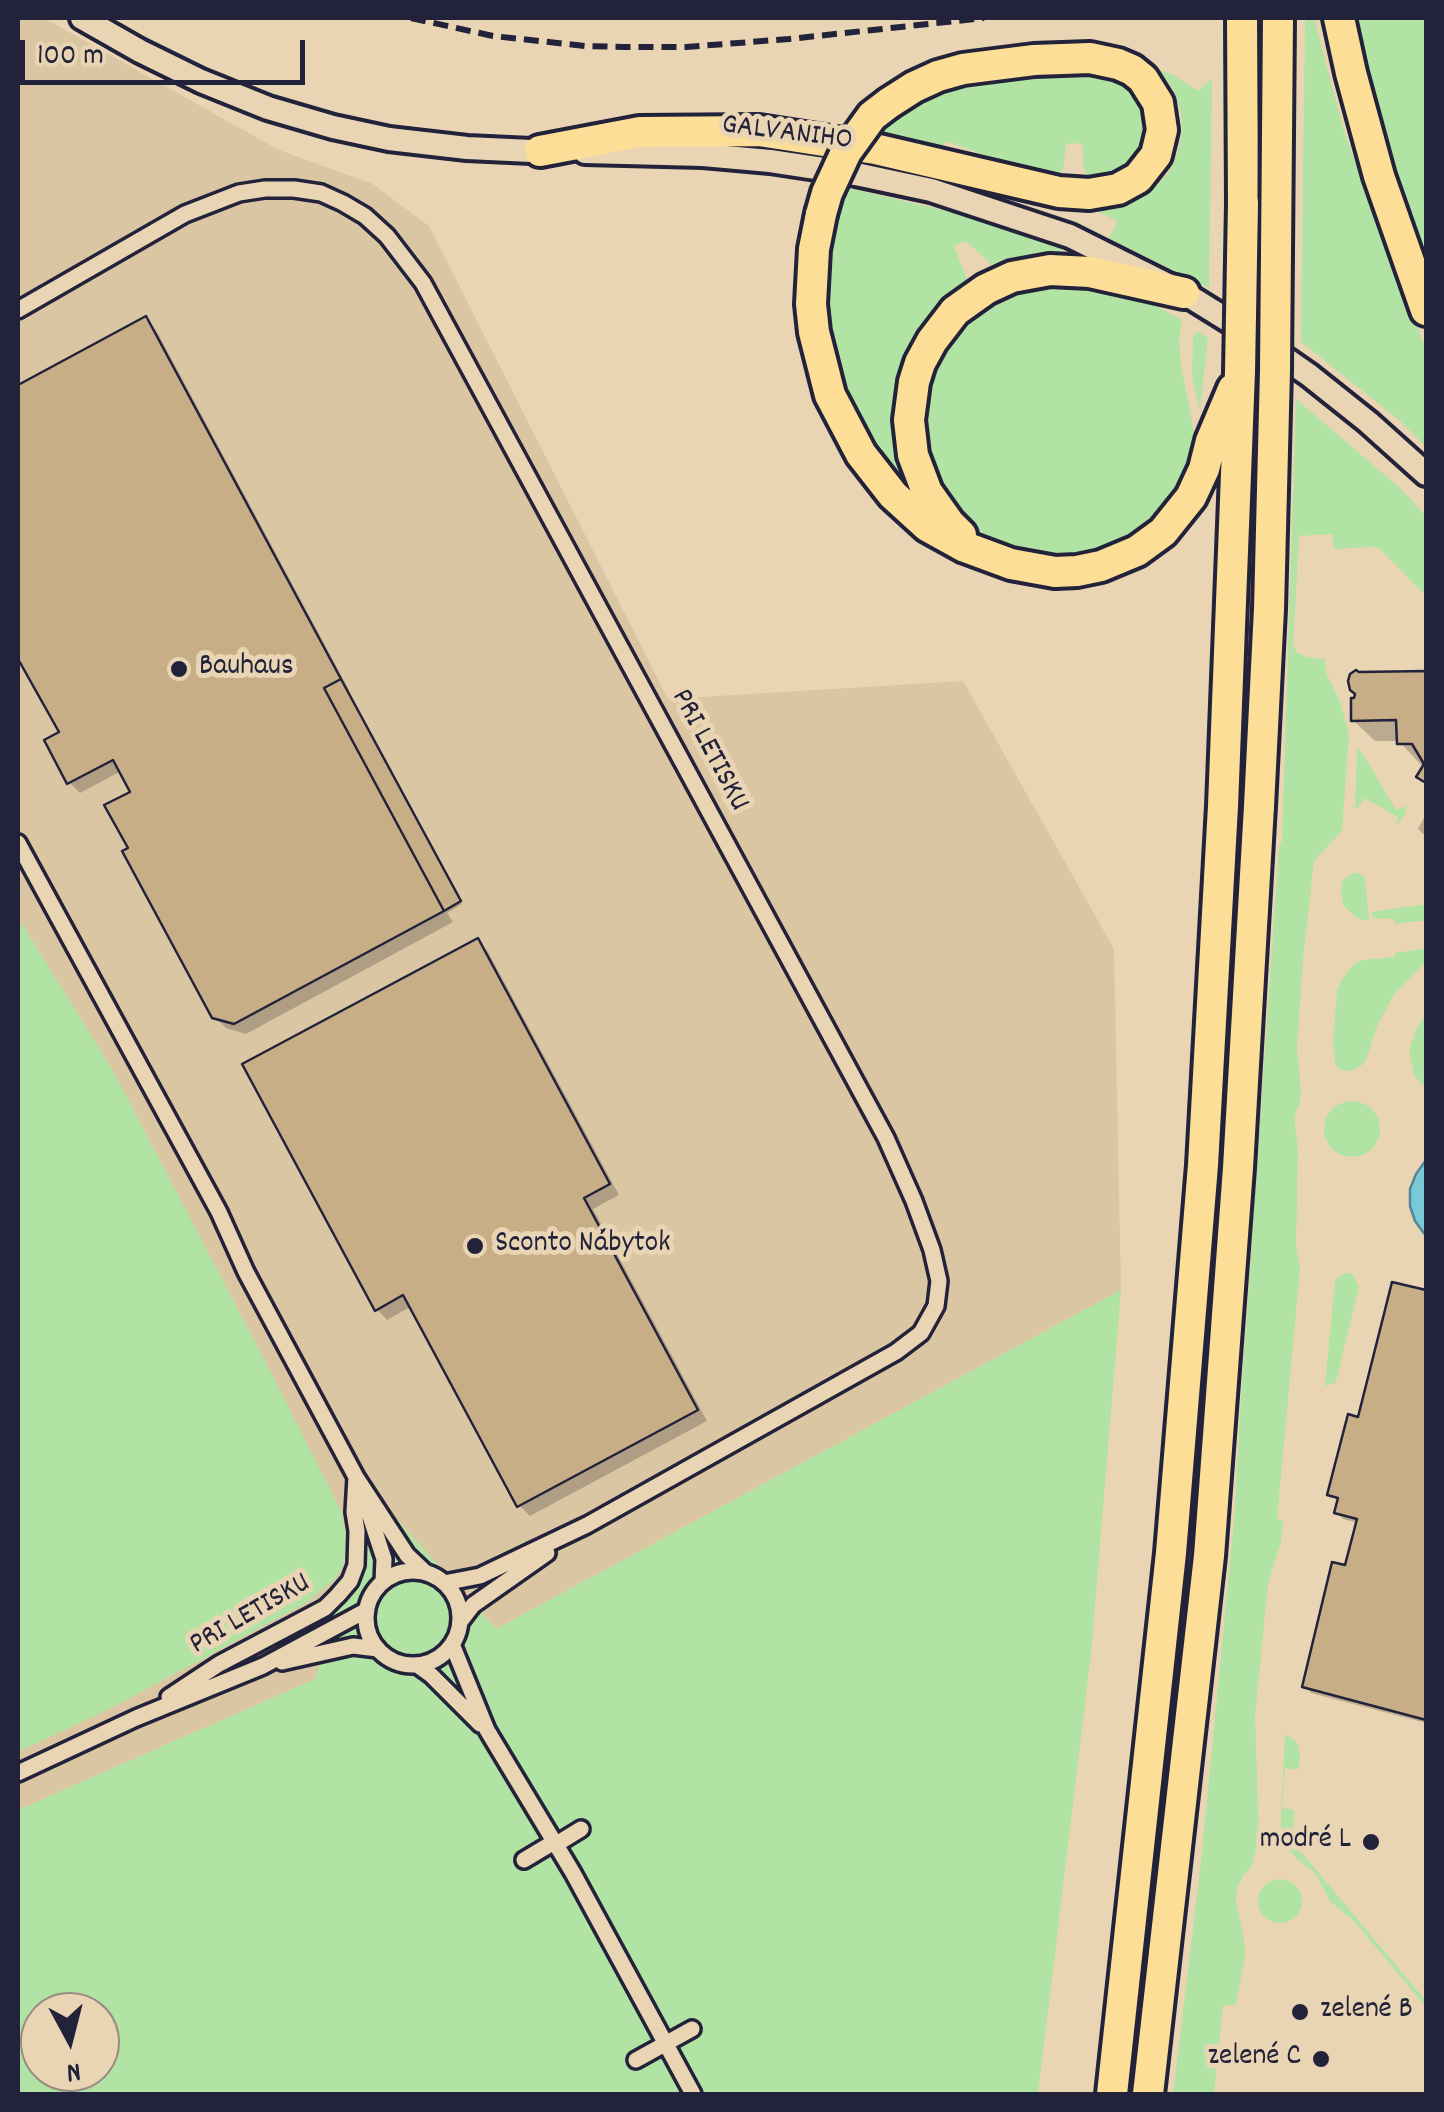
<!DOCTYPE html>
<meta charset="utf-8">
<style>
body{margin:0}
#map{position:relative;width:1444px;height:2112px;overflow:hidden;background:#e9d5b3;font-family:Dekko,sans-serif}
canvas{display:block}
.frame{position:absolute;inset:0;border:20px solid #22223b;pointer-events:none}
.north{position:absolute;left:20px;top:1992px;width:100px;height:100px;box-sizing:border-box;background:#e9d5b3;border:2px solid #998d83;border-radius:50%;rotate:173deg;font-size:28px;font-weight:700;line-height:40px;text-align:center;color:#22223b}
.north::after{content:'';display:block;margin:auto;width:35px;height:45px;background:#22223b;clip-path:polygon(50% 0,100% 100%,50% 72%,0 100%)}
.scale{position:absolute;left:20px;top:40px;width:285px;height:45px;box-sizing:border-box;border:5px solid #22223b;border-top:0;padding-left:12px;font-size:30px;line-height:35px;white-space:nowrap;color:#22223b;-webkit-text-stroke:8px #e9d5b3;paint-order:stroke}
</style>
<div id="map">
<canvas width="1444" height="2112"></canvas>
<div class="frame"></div>
<div class="north">N</div>
<div class="scale">100 m</div>
</div>
<script>
const g = document.querySelector('canvas').getContext('2d');
g.lineJoin = 'round';
function fillPath(path, color) { g.fillStyle = color; g.fill(path, 'evenodd'); }
const shape = rows => new Path2D(rows.map(r => 'M' + r).join(''));
function stroke(path, color, width, dash) { g.strokeStyle = color; g.lineWidth = width; g.lineCap = dash ? 'butt' : 'round'; g.setLineDash(dash || []); g.stroke(path); }
function label(font, color, halo, rows, align = 'center') {
  g.font = font + ' Dekko,sans-serif'; g.lineWidth = 10; g.setLineDash([]); g.textBaseline = 'middle'; g.strokeStyle = halo; g.fillStyle = color; for (const [text, x, y, turn = 0] of rows) {
    g.save(); g.translate(x, y); g.rotate((+turn || 0) * Math.PI / 180); g.textAlign = isNaN(turn) ? turn : align; if (halo) g.strokeText(text, 0, 0); g.fillText(text, 0, 0); g.restore();
  }
}
fillPath(shape([
 [18,18,44,18,279,150,373,184,429,226,668,699,963,681,1114,949,1121,1290,496,1629,361,1480,350,1562,315,1679,18,1810]
]), '#dbc6a4');
fillPath(shape([
 [1305,18,1314,18,1344,131,1426,350,1426,447,1399,420,1301,342],
 [1351,18,1426,18,1426,269,1384,146],
 [1159,70,1173,75,1198,91,1212,79,1209,288,1109,239,1118,221,1100,213,1099,210,1118,208,1138,200,1154,188,1169,172,1177,155,1182,133,1181,113,1173,89],
 [1109,72,1139,90,1153,134,1130,171,1088,181,1083,165,1083,145,1075,143,1066,144,1063,169,1060,178,1056,180,945,141,941,154,866,140,916,97,983,76],
 [840,186,973,217,1018,231,1062,248,1061,251,1034,253,992,265,966,241,954,246,967,279,917,333,903,363,896,390,893,419,895,451,905,480,900,484,882,461,854,416,829,349,823,269],
 [1046,278,1112,288,1150,303,1182,320,1179,341,1181,365,1195,437,1188,462,1177,487,1162,509,1141,528,1119,542,1091,552,1062,555,1030,550,1027,556,1000,546,971,525,947,498,930,470,922,433,923,399,931,368,946,339,974,310],
 [1198,332,1208,338,1200,411,1192,377,1193,338,1195,334],
 [1296,399,1401,489,1426,516,1426,596,1380,549,1372,547,1334,549,1332,534,1299,536,1293,645,1296,652,1307,657,1325,659,1326,672,1340,702,1349,734,1342,831,1314,861,1303,960,1297,1048,1301,1091,1300,1102,1294,1117,1298,1150,1296,1248,1300,1268,1277,1519,1283,1520,1281,1541,1268,1584,1255,1715,1259,1840,1251,1868,1243,1875,1237,1889,1236,1901,1244,1939,1245,1956,1236,2005,1223,2005,1214,2094,1173,2094,1201,1862,1235,1510,1240,1413,1279,846,1282,840],
 [1360,749,1396,810,1405,806,1406,813,1398,824,1396,823,1398,817,1364,798,1357,809,1355,809,1357,750],
 [1352,873,1358,873,1365,877,1369,921,1357,918,1343,905,1341,888,1343,880],
 [1426,904,1426,920,1395,924,1394,919,1374,918,1371,912],
 [22,924,112,1069,264,1359,341,1511,348,1544,343,1566,336,1578,306,1603,115,1706,18,1752,18,926],
 [1426,948,1426,961,1393,996,1377,1026,1366,1060,1361,1066,1350,1071,1341,1070,1335,1064,1333,1042,1337,990,1342,979,1351,967,1361,960,1395,957,1395,953],
 [1426,1014,1426,1089,1415,1077,1409,1052,1416,1029],
 '1324 1129a28 28 0 1 1 56 0a28 28 0 1 1-56 0Z',
 [1346,1273,1352,1273,1359,1287,1337,1378,1335,1383,1325,1386,1335,1281,1339,1276],
 [1121,1290,1091,1654,1038,2094,18,2094,18,1810,315,1679,350,1562,360,1479,496,1629],
 [40,2012,100,2012,100,2072,40,2072],
 [1285,1734,1297,1742,1300,1755,1299,1769,1285,1769,1282,1808,1294,1810,1293,1842,1426,2001,1426,2007,1355,1922,1330,1901,1316,1874,1296,1858,1288,1848,1281,1829,1281,1818],
 '1258 1901a22 22 0 1 1 44 0a22 22 0 1 1-44 0Z'
]), '#b1e3a4');
const water = shape([
 [1426,1160,1426,1236,1415,1221,1410,1206,1410,1189,1416,1174,1426,1160]
]);
fillPath(water, '#7ac9d6');
stroke(water, '#578698', 2.5);
fillPath(shape([
 [145,319,156,330,349,690,347,691,462,904,447,913,453,922,246,1034,226,1028,214,1016,131,849,133,793,121,771,80,793,69,782,62,733,18,652,18,388],
 [1354,673,1426,674,1426,784,1419,777,1426,765,1421,765,1399,741,1375,741,1353,720,1356,701],
 [1426,814,1426,837,1418,829],
 [478,941,488,952,619,1195,593,1209,707,1421,530,1516,519,1505,412,1306,387,1320,377,1309],
 [1393,1285,1426,1293,1426,1723,1311,1693,1305,1686,1347,1568,1358,1523,1343,1519,1337,1512,1340,1502,1330,1494,1360,1420]
]), '#0003');
const building = shape([
 [146,316,341,679,324,688,444,911,234,1024,212,1018,122,851,128,848,104,805,130,792,113,760,67,784,44,740,59,732,18,659,18,385,146,316],
 [1356,670,1359,672,1426,671,1426,783,1416,777,1424,764,1412,744,1397,744,1396,720,1351,721,1351,698,1354,698,1355,694,1350,690,1348,681,1350,674,1356,670],
 [341,679,461,901,444,911,324,688,341,679],
 [478,938,610,1184,584,1198,698,1410,517,1507,403,1295,375,1311,242,1064,478,938],
 [1392,1282,1426,1290,1426,1720,1302,1687,1332,1562,1345,1565,1357,1519,1334,1513,1338,1498,1327,1495,1348,1414,1358,1417,1392,1282]
]);
fillPath(building, '#c7ae86');
stroke(building, '#22223b', 2.5);
const minor = shape([
 [18,310,185,214,239,193,265,189,294,189,321,193,343,203,365,216,387,236,423,283,886,1138,914,1201,932,1250,939,1281,936,1306,921,1333,896,1352,587,1525,480,1576,444,1583],
 [18,843,219,1212,246,1272,356,1477,407,1555,426,1573],
 [366,1504,384,1559,383,1582],
 '366 1618a47 47 0 1 1 94 0a47 47 0 1 1-94 0Z',
 [460,1622,473,1605,547,1553],
 [452,1644,487,1730,573,1873,693,2094],
 [282,1662,353,1646,378,1649],
 [417,1665,431,1675,480,1724],
 [169,1697,219,1664,325,1608,338,1595,350,1581,356,1565,357,1531,354,1512,356,1477],
 [18,1773,136,1718,263,1666,367,1610],
 [555,1845,581,1829],
 [524,1860,554,1842],
 [636,2060,692,2029]
]);
const secondary = shape([
 [82,18,140,51,201,81,268,108,333,127,389,139,467,148,553,152],
 [585,152,703,155,770,161,856,174,931,190,1070,236,1184,293,1250,334,1309,375,1368,422,1426,474]
]);
const motorway = shape([
 [1242,18,1243,203],
 [1339,18,1351,73,1379,176,1426,310],
 [540,151,640,132,759,131,875,149,1059,192,1089,194,1118,189,1138,178,1156,155,1162,130,1158,103,1143,79,1132,70,1118,64,1090,58,1034,60,963,69,938,76,914,87,889,103],
 [821,214,814,249,811,304,814,332,830,395,861,454,893,495,927,526,965,547,1011,564,1055,572,1077,571,1101,566,1137,551,1163,532,1191,497,1204,469,1211,441,1233,389],
 [961,535,949,523,927,492,913,455,909,420,914,382,920,363,932,341,955,311,986,289,1012,277,1050,270,1090,272,1184,293],
 [1112,2094,1171,1553,1203,1165,1223,806,1240,372],
 [1148,2094,1209,1556,1238,1168,1259,806]
]);
stroke(minor, '#22223b', 22);
stroke(secondary, '#22223b', 30);
stroke(motorway, '#22223b', 38);
stroke(minor, '#e9d5b3', 15);
stroke(secondary, '#e9d5b3', 22);
stroke(motorway, '#fdde96', 30);
stroke(shape([
 [411,18,493,36,585,46,623,47,686,47,789,39,984,18]
]), '#22223b', 6, [15, 8]);
const motorwayBridge = shape([
 [821,214,827,193,846,152,872,116,889,103],
 [1240,372,1243,203],
 [1259,806,1269,609,1275,370,1278,18]
]);
stroke(motorwayBridge, '#22223b', 38, []);
stroke(motorwayBridge, '#fdde96', 30);
for (const [x, y, r, color] of [
 [179,669,10,"#22223b"],
 [475,1246,10,"#22223b"],
 [1371,1842,10,"#22223b"],
 [1300,2012,10,"#22223b"],
 [1321,2059,10,"#22223b"]
]) { const dot = new Path2D(); dot.arc(x, y, r, 0, 2 * Math.PI); g.fillStyle = color; g.fill(dot); stroke(dot, '#e9d5b3', 4); }
label('30px', '#22223b', '#e9d5b3', [
 ["GALVANIHO",787,135,7],
 ["PRI LETISKU",708,751,62],
 ["PRI LETISKU",251,1616,-30]
]);
label('30px', '#22223b', '#e9d5b3', [
 ["Bauhaus",199,669],
 ["Sconto Nábytok",495,1246],
 ["modré L",1351,1842,"right"],
 ["zelené B",1320,2012],
 ["zelené C",1301,2059,"right"]
], 'left');
</script>
